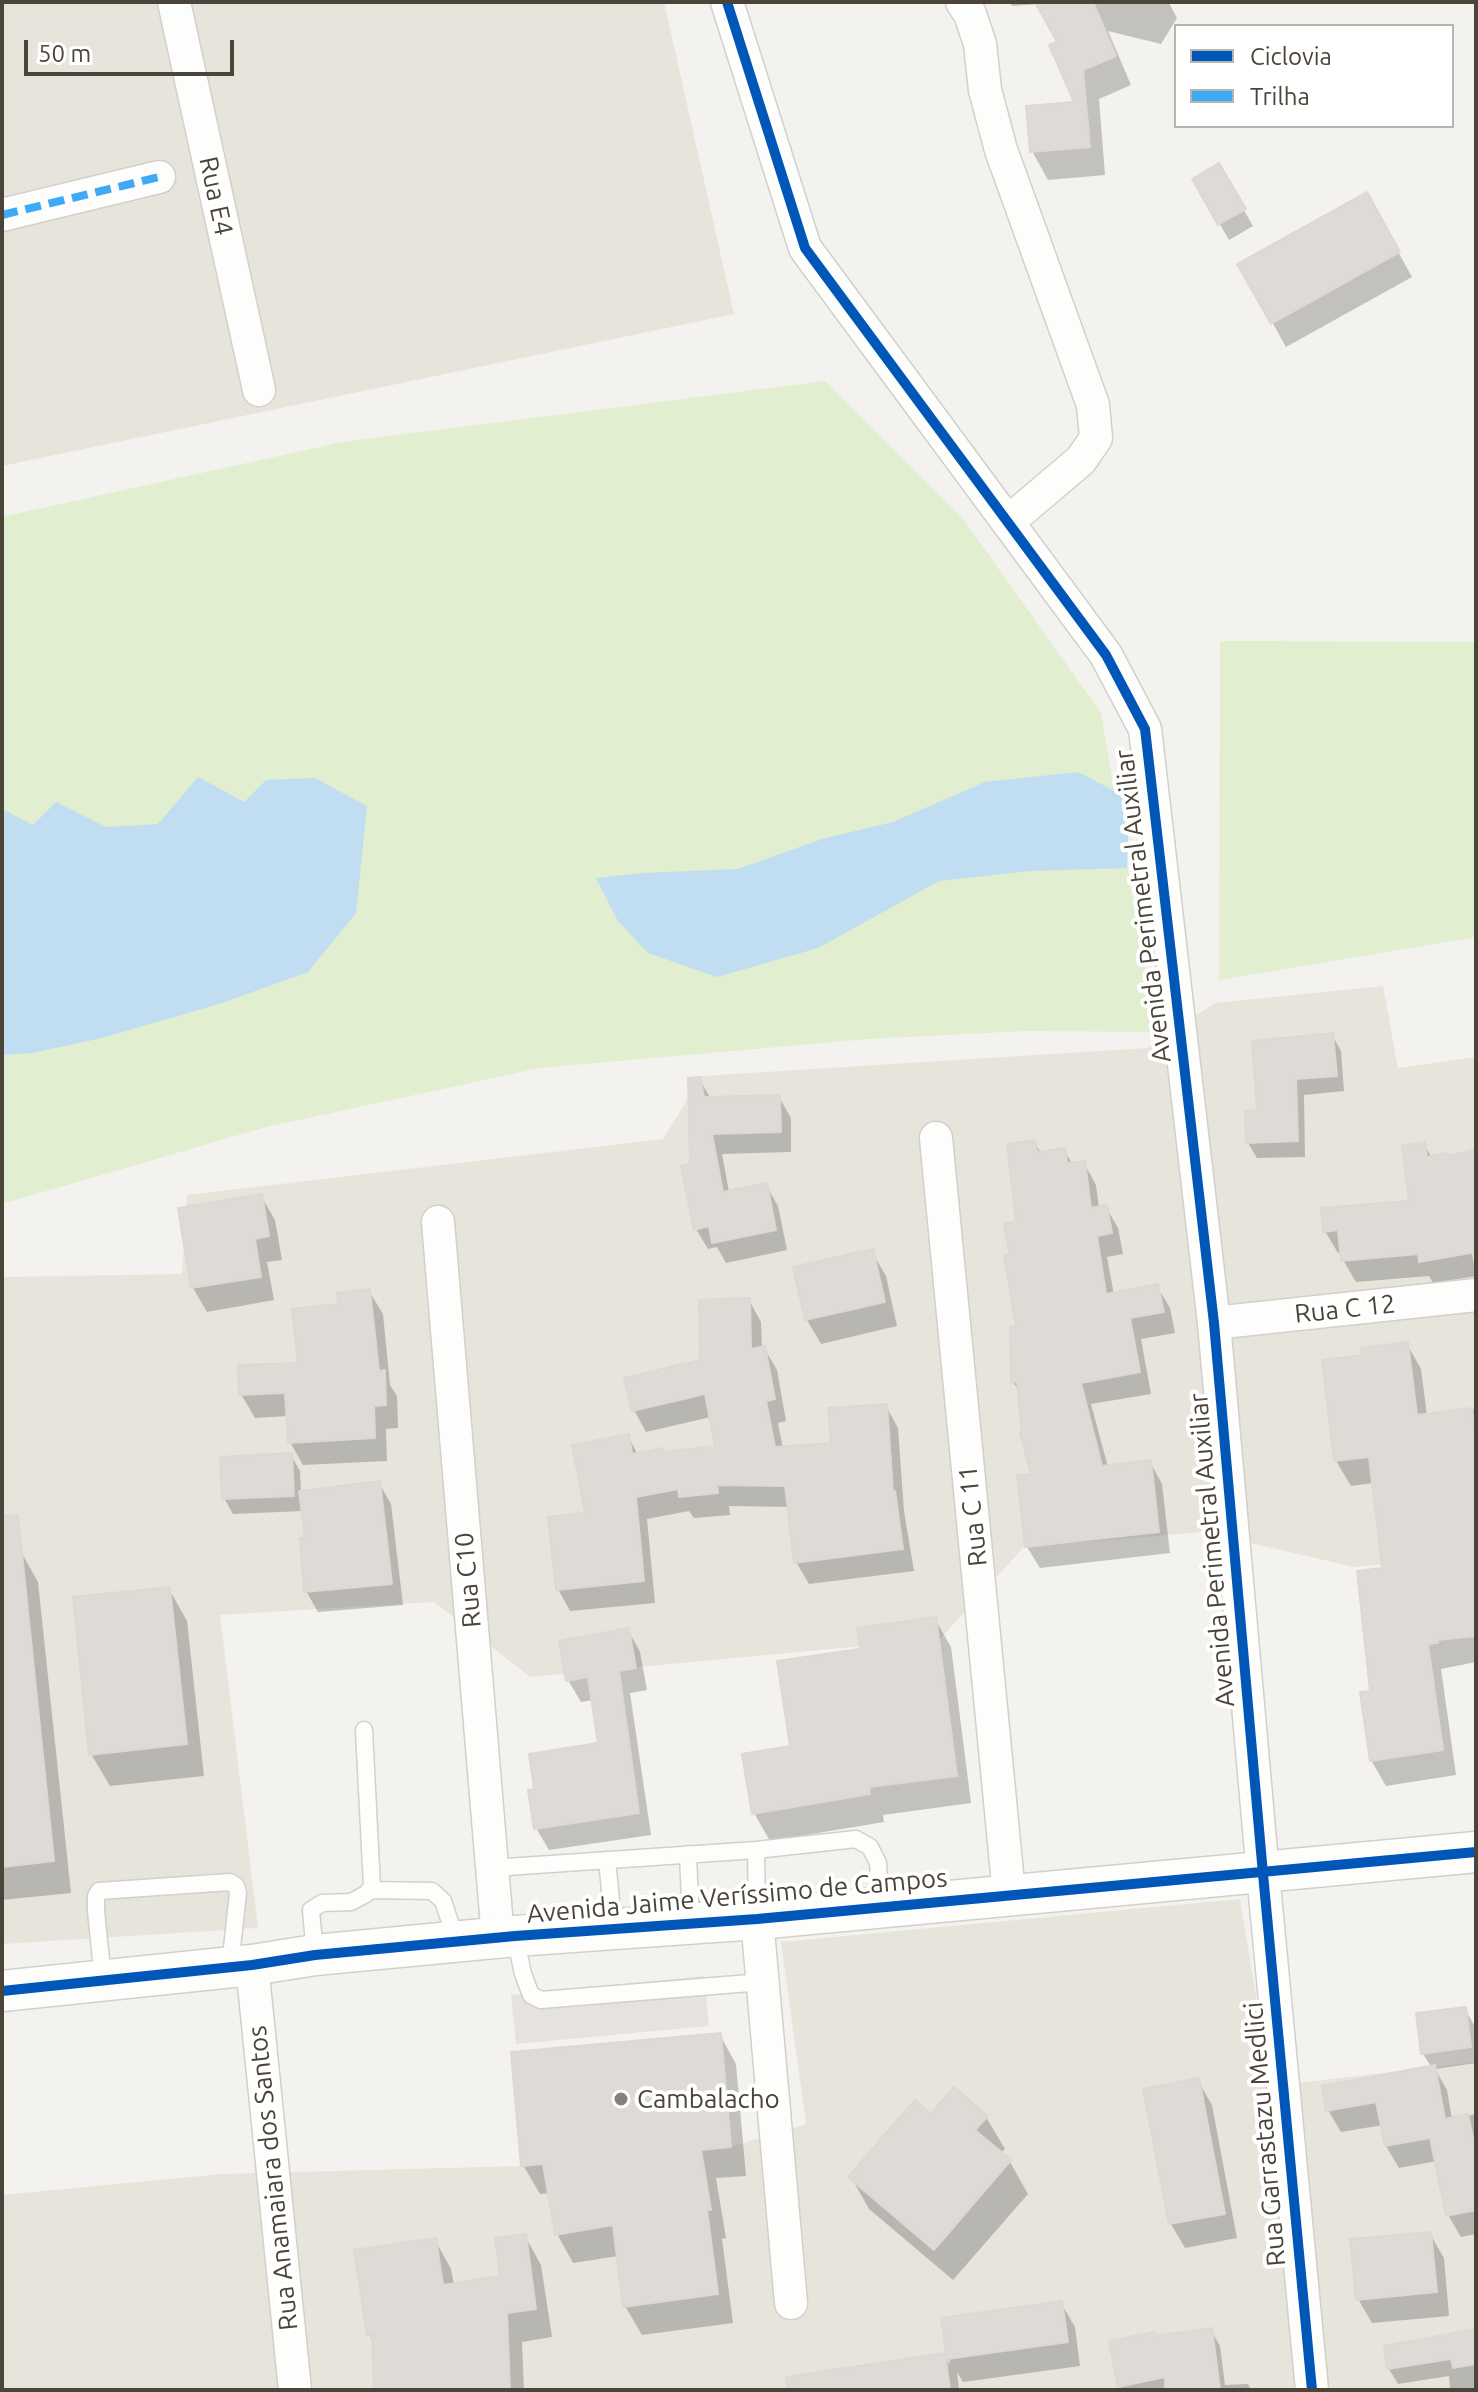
<!DOCTYPE html>
<meta charset="utf-8">
<style>
body{margin:0}
#map{position:relative;width:1478px;height:2392px;overflow:hidden;background:#f4f2ee;font-family:Ubuntu,sans-serif}
canvas{display:block}
.frame{position:absolute;inset:0;border:4px solid #4b4439;pointer-events:none}
.legend{position:absolute;left:1174px;top:24px;width:280px;height:104px;box-sizing:border-box;background:#fff;border:2px solid #b7b4b0;margin:0;padding:10px 14px;list-style:none;font-size:24px;color:#4b4439}
.legend li{display:flex;align-items:center;gap:16px;height:40px}
.legend b{width:40px;border:2px solid #b7b4b0}
.scale{position:absolute;left:24px;top:40px;width:210px;height:36px;box-sizing:border-box;border:4px solid #4b4439;border-top:0;padding-left:10px;font-size:24px;line-height:28px;white-space:nowrap;color:#4b4439;-webkit-text-stroke:6px #fff;paint-order:stroke}
</style>
<div id="map">
<canvas width="1478" height="2392"></canvas>
<div class="frame"></div>
<ul class="legend">
<li><b style="height:10px;background:#0057b8"></b>Ciclovia</li>
<li><b style="height:10px;background:#3fa9f5"></b>Trilha</li>
</ul>
<div class="scale">50 m</div>
</div>
<script>
const g = document.querySelector('canvas').getContext('2d');
g.lineJoin = 'round';
function fillPath(path, color) { g.fillStyle = color; g.fill(path, 'evenodd'); }
const shape = rows => new Path2D(rows.map(r => 'M' + r).join(''));
function stroke(path, color, width, dash) { g.strokeStyle = color; g.lineWidth = width; g.lineCap = dash ? 'butt' : 'round'; g.setLineDash(dash || []); g.stroke(path); }
function label(font, color, halo, rows, align = 'center') {
  g.font = font + ' Ubuntu,sans-serif'; g.lineWidth = 8; g.setLineDash([]); g.textBaseline = 'middle'; g.strokeStyle = halo; g.fillStyle = color; for (const [text, x, y, turn = 0] of rows) {
    g.save(); g.translate(x, y); g.rotate((+turn || 0) * Math.PI / 180); g.textAlign = isNaN(turn) ? turn : align; if (halo) g.strokeText(text, 0, 0); g.fillText(text, 0, 0); g.restore();
  }
}
fillPath(shape([
 [2,2,664,2,734,314,2,466],
 [1383,986,1398,1068,1476,1057,1476,1556,1354,1567,1203,1532,1024,1547,940,1639,530,1677,434,1602,220,1615,258,1928,2,1944,2,1277,182,1274,187,1195,663,1139,702,1076,1147,1048,1215,1003],
 [1240,1899,1271,2086,1476,2062,1476,2390,2,2390,2,2195,222,2174,521,2166,730,2147,806,2124,781,1942]
]), '#e7e4dc');
fillPath(shape([
 [825,381,964,520,1101,713,1156,1032,1024,1031,868,1039,540,1068,266,1127,2,1204,2,517,342,442],
 [1220,641,1476,642,1476,937,1219,980]
]), '#e1eecf');
fillPath(shape([
 [704,1976,709,2026,516,2044,511,1995]
]), '#e6e3df');
fillPath(shape([
 [1078,772,1130,799,1127,868,1031,871,939,881,818,948,717,977,648,953,618,921,596,878,643,873,738,869,822,839,893,822,985,782],
 [198,777,244,802,266,780,315,778,367,806,356,913,308,972,222,1003,102,1038,32,1053,2,1055,2,809,33,825,56,802,106,827,158,824]
]), '#c0ddf1');
fillPath(shape([
 [1010,2,1171,2,1170,5,1177,18,1161,44,1108,31,1131,85,1099,99,1105,175,1048,180,1032,151,1077,104,1060,43,1039,4,1012,6],
 [1218,166,1253,226,1229,240,1194,179],
 [1366,194,1412,277,1286,347,1240,264],
 [1332,1035,1341,1051,1344,1091,1304,1095,1305,1157,1257,1158,1248,1143,1259,1112],
 [699,1079,711,1099,779,1097,791,1118,791,1152,722,1154,729,1192,766,1185,778,1206,787,1250,726,1263,717,1247,708,1249,696,1229,692,1166],
 [1034,1142,1041,1153,1064,1150,1073,1165,1084,1163,1096,1185,1099,1208,1106,1207,1118,1228,1123,1254,1107,1257,1114,1295,1157,1286,1170,1308,1175,1333,1141,1339,1151,1394,1091,1404,1108,1467,1150,1462,1162,1484,1170,1553,1040,1568,1027,1547,1019,1477,1034,1475,1021,1394,1013,1382,1018,1328,1012,1256],
 [1424,1144,1432,1158,1448,1158,1476,1151,1476,1217,1466,1220,1476,1276,1433,1283,1429,1276,1356,1282,1343,1260,1342,1253,1338,1253,1325,1231,1411,1203],
 [261,1196,275,1220,282,1260,267,1262,274,1300,207,1312,193,1288,180,1210],
 [872,1252,886,1276,897,1326,821,1344,807,1320,795,1269],
 [369,1291,383,1314,390,1385,397,1396,398,1428,386,1429,387,1461,303,1465,290,1442,288,1416,255,1418,241,1394,300,1365,340,1305],
 [749,1300,761,1322,762,1349,764,1348,777,1370,786,1421,778,1423,783,1449,833,1445,886,1406,898,1428,904,1511,914,1571,809,1584,796,1562,789,1507,729,1506,730,1515,694,1518,689,1511,647,1519,655,1603,570,1611,558,1589,628,1436,638,1455,717,1448,711,1417,646,1432,634,1410,702,1362],
 [1407,1344,1421,1369,1427,1415,1476,1409,1476,1662,1441,1669,1456,1775,1386,1786,1371,1760,1372,1693,1384,1570,1374,1483,1351,1486,1336,1461,1365,1357],
 [291,1455,300,1471,301,1493,379,1483,391,1504,403,1605,318,1612,306,1591,307,1539,303,1511,233,1514,224,1498],
 [20,1550,38,1582,71,1893,2,1900,2,1552],
 [169,1589,187,1621,204,1776,110,1786,91,1754],
 [935,1619,951,1647,971,1803,883,1815,884,1822,770,1841,754,1813,792,1747,862,1650],
 [628,1630,640,1652,647,1690,630,1693,651,1835,549,1850,536,1828,600,1745,593,1700,581,1702,568,1680],
 [1465,2009,1474,2025,1476,2035,1476,2063,1435,2069,1447,2090,1452,2119,1476,2114,1476,2234,1461,2237,1448,2215,1437,2161,1399,2168,1386,2146,1383,2125,1341,2132,1328,2110,1432,2068,1423,2054],
 [720,2035,736,2064,746,2176,716,2178,726,2238,722,2239,733,2323,642,2335,625,2306,618,2256,573,2263,557,2234,550,2193,540,2194,523,2165],
 [1198,2081,1212,2105,1237,2238,1185,2248,1171,2224,1146,2091],
 [932,2117,986,2117,1005,2149,1000,2154,1010,2162,1028,2194,953,2280,869,2209,851,2177],
 [1430,2234,1444,2258,1449,2316,1372,2323,1358,2299],
 [525,2236,541,2265,552,2337,522,2342,524,2390,376,2390,374,2343,369,2334,435,2240,451,2269,454,2285,502,2278],
 [1061,2303,1075,2327,1080,2366,963,2382,957,2372,959,2390,830,2390,944,2355,950,2365,943,2319],
 [1211,2330,1220,2346,1225,2385,1248,2384,1251,2390,1123,2390,1120,2386,1155,2338],
 [1476,2331,1476,2390,1450,2390,1449,2376,1398,2384,1389,2369]
]), '#0003');
const building = shape([
 [1035,2,1093,2,1116,56,1083,70,1090,147,1030,152,1026,106,1074,102,1049,45,1057,42,1035,2],
 [1219,163,1246,209,1218,225,1192,179,1219,163],
 [1367,192,1400,252,1271,324,1237,264,1367,192],
 [1333,1033,1337,1076,1296,1079,1298,1141,1246,1143,1245,1111,1257,1110,1252,1041,1333,1033],
 [700,1077,704,1097,780,1095,781,1132,712,1134,723,1192,767,1183,776,1230,712,1243,709,1226,694,1230,681,1166,690,1164,688,1078,700,1077],
 [1035,1140,1037,1152,1065,1148,1067,1163,1085,1161,1091,1208,1107,1205,1112,1233,1097,1236,1106,1294,1158,1284,1164,1312,1130,1318,1140,1372,1081,1383,1102,1466,1151,1460,1159,1532,1025,1547,1017,1475,1031,1474,1020,1433,1022,1432,1017,1382,1011,1383,1010,1326,1016,1326,1004,1256,1010,1255,1004,1224,1016,1221,1007,1144,1035,1140],
 [1425,1142,1427,1157,1447,1153,1448,1156,1476,1149,1476,1252,1419,1262,1418,1254,1341,1261,1338,1230,1323,1232,1321,1208,1409,1201,1402,1146,1425,1142],
 [262,1194,269,1236,255,1239,261,1277,191,1288,178,1208,262,1194],
 [873,1249,885,1302,805,1320,793,1267,873,1249],
 [370,1289,379,1371,385,1370,386,1405,374,1406,375,1438,288,1443,285,1393,239,1395,238,1365,298,1363,292,1309,338,1304,337,1293,370,1289],
 [750,1298,751,1349,765,1346,775,1399,766,1401,775,1447,831,1443,828,1408,887,1404,893,1492,895,1491,903,1549,794,1563,785,1486,717,1485,718,1493,679,1497,678,1489,636,1497,644,1581,556,1590,548,1517,585,1513,572,1445,629,1434,632,1454,662,1448,663,1452,715,1446,705,1394,632,1411,624,1378,700,1360,699,1300,750,1298],
 [1408,1342,1417,1415,1472,1408,1476,1444,1476,1636,1437,1640,1438,1643,1428,1644,1443,1750,1370,1761,1360,1692,1370,1691,1357,1571,1382,1568,1369,1457,1334,1461,1322,1360,1363,1355,1361,1348,1408,1342],
 [292,1453,294,1496,222,1499,220,1457,292,1453],
 [380,1481,392,1584,304,1592,300,1538,305,1538,299,1491,380,1481],
 [18,1515,54,1861,2,1867,2,1516,18,1515],
 [170,1587,187,1744,89,1755,73,1597,170,1587],
 [936,1617,957,1776,869,1787,870,1794,752,1814,742,1754,790,1746,777,1661,860,1649,857,1628,936,1617],
 [629,1628,636,1668,619,1671,639,1813,534,1829,528,1790,534,1789,529,1754,598,1743,588,1677,566,1681,559,1641,629,1628],
 [1466,2007,1471,2047,1421,2054,1416,2013,1466,2007],
 [721,2033,731,2147,701,2150,711,2210,707,2210,718,2294,623,2307,613,2225,555,2235,543,2164,521,2166,511,2052,721,2033],
 [1435,2065,1445,2119,1468,2114,1476,2152,1476,2210,1446,2216,1430,2138,1385,2146,1376,2102,1326,2111,1322,2086,1435,2065],
 [1199,2078,1225,2214,1169,2224,1143,2089,1199,2078],
 [954,2087,988,2116,975,2130,1011,2160,934,2250,848,2177,915,2100,931,2114,954,2087],
 [1431,2232,1437,2292,1356,2300,1350,2239,1431,2232],
 [526,2234,536,2309,507,2313,510,2390,374,2390,372,2334,367,2335,354,2250,436,2238,443,2285,500,2276,495,2238,526,2234],
 [1062,2301,1068,2342,947,2359,941,2318,1062,2301],
 [1212,2328,1220,2390,1165,2390,1165,2377,1118,2387,1109,2341,1154,2332,1155,2336,1212,2328],
 [1476,2329,1476,2364,1453,2368,1451,2359,1387,2369,1384,2346,1476,2329],
 [945,2353,950,2390,787,2390,786,2377,945,2353]
]);
fillPath(building, '#dedbd6');
stroke(building, '#dcd9d4', 2);
const service = shape([
 [756,1850,757,1919],
 [688,1854,691,1924],
 [607,1860,614,1930],
 [492,1868,756,1850,856,1839,870,1847,878,1863,881,1907],
 [369,1890,432,1891,443,1901,456,1940],
 [515,1936,523,1974,531,1995,541,2000,762,1982],
 [315,1955,311,1910,322,1903,351,1902,366,1894,372,1887,364,1730],
 [103,1980,96,1911,96,1896,99,1891,230,1882,236,1886,238,1893,230,1966]
]);
const minor = shape([
 [174,2,259,390],
 [727,2,805,248,1106,655,1145,729,1214,1323,1263,1874,1312,2390],
 [962,2,970,14,980,44,985,90,1001,150,1093,405,1096,438,1081,460,1008,522],
 [2,215,159,177],
 [936,1138,1009,1894],
 [438,1222,498,1938],
 [1214,1323,1476,1295],
 [757,1919,791,2303],
 [252,1965,295,2390]
]);
const tertiary = shape([
 [2,1991,252,1965,315,1955,515,1936,757,1919,1476,1852]
]);
stroke(service, '#d2d0cb', 19);
stroke(minor, '#d2d0cb', 35);
stroke(tertiary, '#d2d0cb', 43);
stroke(service, '#fdfdfc', 16);
stroke(minor, '#fdfdfc', 32);
stroke(tertiary, '#fdfdfc', 40);
stroke(shape([
 [2,215,159,177]
]), '#3fa9f5', 8, [16, 8]);
stroke(shape([
 [727,2,805,248,1106,655,1145,729,1214,1323,1263,1874,1312,2390],
 [2,1991,252,1965,315,1955,515,1936,757,1919,1476,1852]
]), '#0057b8', 10);
for (const [x, y, r, color] of [
 [621,2099,8,"#868178"]
]) { const dot = new Path2D(); dot.arc(x, y, r, 0, 2 * Math.PI); g.fillStyle = color; g.fill(dot); stroke(dot, '#fff', 3); }
label('26px', '#4b4439', '#fff', [
 ["Rua E4",216,196,78],
 ["Avenida Perimetral Auxiliar",1143,906,-97],
 ["Rua C 12",1345,1309,-6],
 ["Rua C 11",973,1516,-96],
 ["Avenida Perimetral Auxiliar",1212,1550,-95],
 ["Rua C10",468,1580,-95],
 ["Avenida Jaime Veríssimo de Campos",737,1896,-5],
 ["Rua Garrastazu Medlici",1265,2134,-95],
 ["Rua Anamaiara dos Santos",273,2178,-96]
]);
label('26px', '#4b4439', '#fff', [
 ["Cambalacho",637,2099]
], 'left');
</script>
